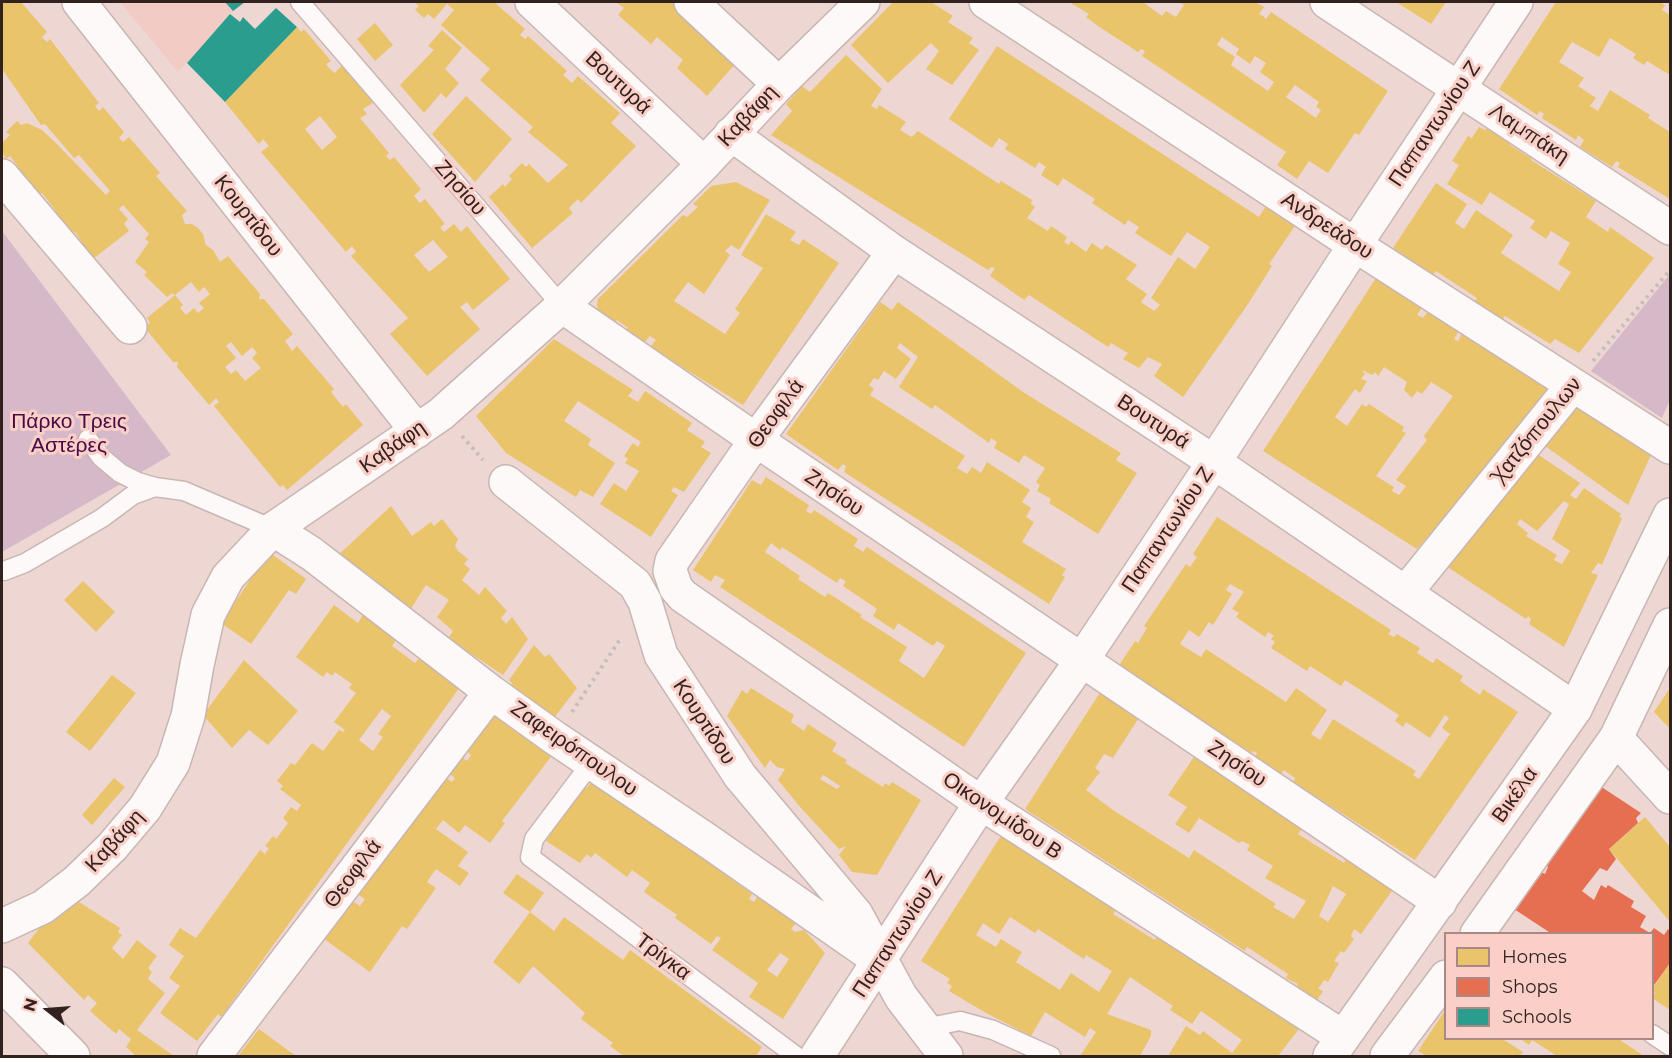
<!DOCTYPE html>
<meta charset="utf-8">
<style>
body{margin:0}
#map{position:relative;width:1672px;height:1058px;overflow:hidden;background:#eed7d3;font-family:Montserrat,sans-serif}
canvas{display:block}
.frame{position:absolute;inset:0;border:3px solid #31211f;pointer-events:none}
.legend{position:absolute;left:1444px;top:932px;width:210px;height:108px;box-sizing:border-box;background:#facfc7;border:2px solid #aa8984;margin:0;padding:8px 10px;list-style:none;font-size:18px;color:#31211f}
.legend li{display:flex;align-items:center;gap:12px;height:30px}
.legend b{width:30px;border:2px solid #aa8984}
.north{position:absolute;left:18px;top:980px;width:60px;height:60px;-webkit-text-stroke:4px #facfc7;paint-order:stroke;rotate:287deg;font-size:16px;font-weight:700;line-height:24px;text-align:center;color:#31211f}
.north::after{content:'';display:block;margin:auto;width:21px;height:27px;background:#31211f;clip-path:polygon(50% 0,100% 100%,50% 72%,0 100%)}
</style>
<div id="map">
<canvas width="1672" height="1058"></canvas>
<div class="frame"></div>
<ul class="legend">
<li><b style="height:16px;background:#e9c46a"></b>Homes</li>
<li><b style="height:16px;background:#e76f51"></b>Shops</li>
<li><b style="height:16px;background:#2a9d8f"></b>Schools</li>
</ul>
<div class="north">N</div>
</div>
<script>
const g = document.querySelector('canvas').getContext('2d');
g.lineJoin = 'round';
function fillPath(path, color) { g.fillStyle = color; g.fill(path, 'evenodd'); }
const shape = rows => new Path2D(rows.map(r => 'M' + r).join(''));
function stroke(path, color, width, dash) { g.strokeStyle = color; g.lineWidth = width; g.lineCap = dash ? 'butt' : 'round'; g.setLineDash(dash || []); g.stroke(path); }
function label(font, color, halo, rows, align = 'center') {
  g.font = font + ' Montserrat,sans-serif'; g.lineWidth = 6; g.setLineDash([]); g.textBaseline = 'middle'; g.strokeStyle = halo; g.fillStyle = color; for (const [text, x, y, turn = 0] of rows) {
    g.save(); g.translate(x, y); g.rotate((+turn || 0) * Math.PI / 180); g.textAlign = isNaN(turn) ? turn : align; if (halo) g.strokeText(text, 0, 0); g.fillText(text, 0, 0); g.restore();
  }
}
fillPath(shape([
 [120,2,245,2,230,14,178,72]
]), '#f1cbc4');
fillPath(shape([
 [2,231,171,455,2,552],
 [1670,274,1670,400,1662,418,1591,371]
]), '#d6b9c8');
fillPath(shape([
 [2,2,21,2,47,32,42,37,47,42,50,39,99,103,95,106,99,111,103,107,124,132,119,138,123,142,129,137,160,173,156,176,187,211,182,215,185,224,192,224,198,228,203,234,206,245,213,250,220,262,228,256,260,294,259,299,264,299,293,334,285,341,292,351,297,346,334,389,331,392,343,407,346,404,363,425,287,490,283,485,280,487,214,406,219,402,216,398,209,405,177,367,178,362,173,362,144,327,150,323,147,318,175,295,172,293,167,297,144,275,147,272,135,262,149,242,145,239,149,234,123,205,119,209,128,219,124,224,129,231,89,262,80,249,84,246,75,232,68,238,51,215,56,211,42,193,36,197,13,170,17,165,10,156,6,159,2,152,2,143,10,135,6,132,17,121,21,125,27,123,42,130,54,141,106,195,110,191,79,155,74,158,45,124,41,125,2,69],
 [191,282,199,292,204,287,210,294,199,303,204,308,198,313,194,308,186,315,180,308,183,305,175,295],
 [231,342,242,356,252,347,257,353,252,358,261,368,245,381,236,370,231,374,225,367,236,358,226,346],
 [414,2,494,2,525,29,520,35,525,39,528,36,567,71,563,75,572,83,578,76,620,113,611,123,636,146,581,203,578,199,569,208,573,213,532,248,489,197,503,184,505,187,512,179,509,176,522,163,526,167,529,164,548,183,568,165,528,132,533,127,480,80,490,69,441,25,454,10,447,4,434,19,428,14,424,18,415,10,419,6],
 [616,2,680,2,736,63,707,96,677,68,683,60,657,37,651,44,618,15,624,8],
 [893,2,931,2,953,16,948,22,951,24,973,38,969,43,979,50,952,85,926,69,939,51,931,43,888,83,851,45],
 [1069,2,1143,2,1162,16,1166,11,1176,17,1184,5,1178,2,1255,2,1264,7,1259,14,1263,16,1266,19,1271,12,1388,91,1359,135,1355,133,1328,173,1309,161,1297,179,1277,165,1286,152,1142,56,1145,51,1141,49,1138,52,1098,26,1086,17,1089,14],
 [1222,37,1239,49,1236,54,1250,64,1255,56,1266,63,1260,72,1274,82,1268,91,1231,65,1235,57,1217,45],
 [1295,85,1319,102,1316,107,1321,110,1316,118,1286,97],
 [1396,2,1446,2,1431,24],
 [1556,2,1659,2,1665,5,1662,10,1670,15,1670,75,1647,61,1644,65,1633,58,1636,54,1610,38,1599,57,1572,42,1559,62,1584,78,1578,86,1596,98,1590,106,1598,111,1610,90,1650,115,1648,118,1670,132,1670,199,1618,167,1620,163,1616,161,1612,167,1580,147,1584,140,1578,135,1576,140,1542,118,1544,114,1540,111,1537,115,1499,89],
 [375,23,393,45,375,61,357,39],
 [297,27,301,32,304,29,331,61,326,64,330,69,335,73,343,64,374,102,363,109,367,114,360,118,389,153,386,156,390,160,394,157,421,189,414,196,420,203,425,199,445,224,440,227,444,232,454,224,461,232,467,226,510,279,473,310,467,302,460,307,480,329,427,376,390,334,408,318,351,256,356,252,352,246,346,252,261,152,269,146,263,139,259,144,225,102],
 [320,116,337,137,322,150,305,129],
 [433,240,448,257,429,272,414,255],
 [442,30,462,48,445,69,459,83,446,98,441,93,424,113,400,85,434,50,428,46],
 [997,46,1259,217,1268,203,1297,223,1269,264,1272,266,1248,304,1183,397,1154,376,1162,364,1148,357,1139,368,1123,359,1128,353,1111,343,1108,347,1029,295,1024,300,990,276,995,268,991,267,988,270,771,135,792,111,786,104,802,86,810,92,846,55,882,89,871,106,877,109,879,105,906,122,900,130,912,137,918,131,999,184,1001,181,1032,200,1031,204,1035,207,1027,218,1048,231,1051,226,1067,237,1064,242,1069,245,1071,241,1086,252,1092,243,1102,250,1106,245,1137,265,1126,279,1147,294,1141,302,1154,311,1160,305,1151,298,1178,257,1195,269,1210,247,1187,232,1171,256,1135,233,1139,227,1128,220,1125,225,1092,203,1095,199,1063,178,1058,186,1041,175,1046,167,1039,162,1035,168,1005,149,1008,144,999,138,992,148,949,119],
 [466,96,512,139,475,182,432,134],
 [1479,127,1485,130,1487,127,1512,142,1510,145,1532,159,1531,160,1596,201,1586,217,1608,232,1610,227,1654,258,1579,353,1555,339,1550,344,1505,316,1501,322,1473,303,1477,298,1436,271,1433,275,1393,248,1436,183,1467,204,1455,223,1464,229,1476,210,1513,235,1501,253,1559,291,1571,272,1558,264,1570,243,1551,231,1546,239,1530,228,1535,221,1490,192,1482,205,1447,184,1459,165,1452,161,1468,136,1472,138],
 [736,182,770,200,739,250,731,245,725,251,730,255,704,294,688,282,674,301,725,334,740,313,735,309,763,268,741,255,766,214,796,232,790,240,799,245,803,239,839,263,743,405,650,347,656,340,650,336,644,343,625,330,628,328,617,320,614,325,598,312,597,305,598,299,683,215,687,217,698,207,693,204,711,186],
 [1380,272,1426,301,1417,315,1423,318,1428,311,1460,329,1454,339,1458,341,1465,328,1555,387,1417,549,1263,451],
 [1384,367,1407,382,1404,390,1412,398,1417,391,1422,394,1431,382,1453,396,1424,436,1427,440,1396,480,1406,486,1399,495,1392,491,1394,487,1376,476,1406,433,1402,431,1404,427,1369,404,1366,407,1362,404,1347,426,1335,417,1355,389,1360,393,1367,381,1361,379,1365,374,1362,370,1372,375,1375,372,1378,376],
 [880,302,892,310,898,302,1023,392,1121,453,1116,460,1137,473,1098,534,1049,503,1051,499,1037,491,1040,485,1036,482,1045,468,1024,455,1019,463,994,448,997,442,991,438,989,443,935,405,932,409,899,387,918,357,900,343,897,348,911,359,896,379,884,371,878,380,874,378,869,385,874,389,870,395,965,456,957,468,967,474,972,467,981,473,987,462,1030,490,1022,502,1031,508,1026,517,1034,522,1022,542,1066,569,1062,575,1065,577,1049,604,844,472,846,466,843,464,838,470,786,434],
 [554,339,633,390,628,396,638,402,645,391,692,423,687,430,705,442,701,447,711,453,684,492,674,487,671,491,678,495,651,537,600,504,614,483,626,491,639,471,625,463,628,459,624,456,633,443,638,447,641,442,578,401,564,421,591,439,588,445,615,463,593,497,580,490,576,497,506,453,476,416],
 [1574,405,1633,436,1630,441,1651,455,1628,505,1545,446],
 [1536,453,1580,483,1570,495,1576,499,1584,488,1621,514,1619,517,1622,518,1602,565,1598,563,1591,573,1598,575,1564,647,1529,624,1531,619,1528,616,1526,619,1443,564],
 [1564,501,1569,504,1552,539,1570,551,1562,564,1554,560,1557,555,1526,536,1528,533,1517,524,1520,519,1537,531],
 [766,477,809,505,806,511,811,514,814,510,858,539,854,546,859,549,863,552,867,547,1026,653,964,747,720,587,725,580,715,575,711,582,693,570,752,480,761,485],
 [771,543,780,550,782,547,837,583,840,578,846,581,843,586,877,609,873,616,894,630,898,623,933,646,937,641,945,646,924,678,899,661,907,647,860,617,862,615,828,593,825,597,798,579,800,576,765,552],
 [391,506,412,536,431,522,434,526,442,519,458,539,455,546,458,551,468,559,464,564,470,569,462,580,479,595,485,587,507,611,501,618,506,624,512,617,528,639,503,675,470,653,469,658,447,640,453,631,437,617,449,600,426,585,407,615,334,559],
 [1217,517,1391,630,1388,634,1394,637,1397,634,1420,648,1417,653,1433,663,1436,658,1463,676,1460,681,1480,695,1483,689,1518,712,1415,860,1293,782,1295,778,1284,770,1280,775,1254,758,1257,753,1253,751,1251,753,1118,667,1135,641,1138,643,1147,628,1144,626,1186,564,1190,567,1197,557,1193,554],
 [1230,584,1244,592,1232,609,1239,613,1236,617,1265,637,1268,632,1274,636,1271,639,1275,642,1271,648,1307,671,1310,666,1341,686,1345,680,1399,715,1395,721,1403,727,1406,722,1430,738,1445,715,1449,718,1442,728,1450,734,1419,779,1413,775,1416,771,1333,719,1320,740,1311,734,1327,710,1296,688,1286,702,1206,649,1201,657,1180,644,1189,630,1199,637,1209,622,1213,625,1232,594,1226,590],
 [269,552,306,579,296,594,289,590,251,644,221,623],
 [83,581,115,612,96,632,64,600],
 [334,605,358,623,363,615,396,640,392,646,415,663,420,657,460,687,251,976,221,1017,218,1014,197,1041,160,1013,180,986,169,978,184,956,169,945,180,928,196,938,260,850,265,854,269,848,265,846,273,836,276,839,288,823,283,818,291,807,297,811,301,805,280,789,283,786,277,781,291,763,295,765,312,743,323,751,339,730,343,732,345,730,334,722,356,693,349,688,352,684,335,672,332,676,327,672,323,677,296,657],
 [382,709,391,716,378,734,383,737,373,751,359,740],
 [534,645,545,657,549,654,577,688,554,718,510,687,512,683,509,680],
 [244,660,298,711,268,745,249,730,232,748,203,715],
 [112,675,136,693,90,751,66,732],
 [751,688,794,715,791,722,804,731,808,724,837,743,832,751,847,760,845,763,883,787,885,783,889,786,892,782,921,800,877,875,852,872,839,855,846,846,839,849,801,808,778,780,785,769,777,767,770,760,765,768,727,716,742,690,747,694],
 [823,775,840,786,837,789,820,779],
 [1670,688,1670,729,1654,712],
 [1101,691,1140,716,1113,758,1104,754,1095,768,1100,772,1086,790,1113,810,1189,858,1194,850,1276,904,1273,907,1294,919,1306,901,1265,878,1273,866,1247,850,1250,845,1242,841,1239,843,1199,818,1189,833,1175,824,1187,807,1168,795,1196,754,1307,823,1298,834,1344,863,1347,855,1397,884,1361,934,1354,929,1351,936,1354,939,1344,953,1341,951,1334,961,1339,963,1328,982,1324,980,1318,989,1323,991,1316,1002,1295,989,1298,984,1286,978,1288,974,1247,947,1245,951,1025,809],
 [1333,886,1346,894,1328,922,1319,916],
 [496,710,553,754,502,821,505,823,490,843,465,825,459,833,443,820,436,829,468,852,458,866,469,873,460,886,436,869,427,882,436,888,407,929,402,926,370,972,324,939,351,900,360,906,365,899,357,894,397,836,401,838,442,775,452,782,455,778,450,774,463,758,467,761,471,755,465,750],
 [114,778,125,787,92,825,82,815],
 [593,779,752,894,749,899,754,902,758,896,796,923,791,929,795,932,804,930,825,953,783,1019,749,997,758,983,712,950,721,938,717,936,711,944,675,918,677,915,644,892,650,883,632,870,627,877,595,853,591,858,587,854,580,863,546,841,553,831,549,828,582,784,587,788],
 [780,953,789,959,777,977,767,970],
 [1645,817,1670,847,1670,922,1609,849],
 [1004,831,1119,905,1113,914,1155,940,1163,928,1302,1025,1278,1056,1168,1056,1186,1026,1200,1035,1203,1031,1232,1053,1242,1040,1201,1011,1192,1024,1170,1010,1173,1006,1130,977,1107,1014,1151,1030,1151,1036,1140,1056,1080,1056,1096,1032,1090,1028,1085,1037,1045,1012,1031,1036,986,1013,949,991,952,986,947,983,950,979,921,961],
 [1010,917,1035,933,1038,929,1084,959,1086,955,1112,971,1099,992,1071,973,1060,990,1016,962,1022,952,1001,939,996,947,976,935,983,923,999,934],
 [517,874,544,893,530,912,503,893],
 [63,897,71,897,120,928,118,932,122,935,112,948,123,959,137,940,157,956,148,968,152,972,148,979,165,993,137,1030,174,1056,136,1056,126,1047,131,1039,119,1029,116,1034,90,1011,97,1003,88,995,84,1000,28,943],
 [530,912,554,931,564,917,623,960,630,950,762,1047,756,1056,624,1056,610,1046,613,1043,581,1019,585,1013,533,966,519,984,493,962],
 [1670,963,1670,1010,1652,998,1655,993,1653,988],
 [1446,1009,1446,1038,1501,1038,1523,1052,1520,1056,1427,1056,1418,1051],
 [259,1029,296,1056,238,1056],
 [1519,1038,1617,1038,1644,1056,1557,1056,1532,1040,1529,1045]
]), '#e9c46a');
fillPath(shape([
 [1600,786,1641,813,1636,818,1638,823,1609,849,1616,859,1607,871,1600,868,1582,891,1594,900,1601,885,1606,888,1608,885,1634,901,1631,907,1646,916,1640,927,1650,933,1654,928,1664,935,1668,929,1670,931,1670,963,1652,988,1652,934,1552,934,1514,909,1539,871,1545,874,1548,867,1545,863]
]), '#e76f51');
fillPath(shape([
 [225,2,245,2,233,11],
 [276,8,297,27,225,102,187,63,230,14,240,22,243,17,255,29]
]), '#2a9d8f');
const lane = shape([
 [300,2,562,306],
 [88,439,101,457,120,473,138,482,155,487],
 [4,571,25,563,102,518,133,495,155,487,184,491,273,529],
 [592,762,534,839,530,857,796,1056],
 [924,1028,960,1021,993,1030,1051,1056],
 [1652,1034,1670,1046]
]);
const street = shape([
 [79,2,417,431],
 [532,2,704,164],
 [691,2,779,84],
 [986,2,1355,245,1670,447],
 [1327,2,1670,228],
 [731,134,894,252,1214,462,1575,709],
 [2,176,130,327],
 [894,252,756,440,672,561,670,571,676,588,683,596,981,803,1343,1037],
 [562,306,756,440,1440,902],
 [506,482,635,584,645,602,661,655,740,776,856,914,901,997,946,1056],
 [273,529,312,554,491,692,555,738,708,841,880,961],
 [1406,592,1573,385],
 [1616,738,1670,797],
 [2,926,43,907,77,881,112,847,145,808,173,763,188,716,197,665,208,615,228,577,273,529,441,414,562,306,704,164,779,84,863,2],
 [2,984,73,1056],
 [214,1056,491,692],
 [817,1056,981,803,1082,660,1214,462,1355,245,1516,2]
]);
const secondary = shape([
 [1477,934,1616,738,1670,625],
 [1330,1056,1575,709,1670,515],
 [1387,1056,1446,977]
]);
stroke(lane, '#c8b6b3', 21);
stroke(street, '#c8b6b3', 36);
stroke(secondary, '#c8b6b3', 36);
stroke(shape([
 [1593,361,1670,270],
 [462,436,483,460],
 [572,712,621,638]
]), '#c6bebc', 4, [3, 4.5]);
stroke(lane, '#fcf9f8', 18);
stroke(street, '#fcf9f8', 33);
stroke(secondary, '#fcf9f8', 33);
label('21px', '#31211f', '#facfc7', [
 ["Βουτυρά",618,83,43],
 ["Καβάφη",748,116,-47],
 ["Παπαντωνίου Ζ",1435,124,-56],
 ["Λαμπάκη",1529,134,33],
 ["Ζησίου",460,188,49],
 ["Κουρτίδου",248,216,52],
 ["Ανδρεάδου",1327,226,33],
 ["Θεοφιλά",776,414,-54],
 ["Βουτυρά",1153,422,33],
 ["Χατζόπουλων",1537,430,-51],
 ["Καβάφη",393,447,-35],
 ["Ζησίου",834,493,34],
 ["Παπαντωνίου Ζ",1168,530,-56],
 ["Κουρτίδου",704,722,57],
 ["Ζαφειρόπουλου",574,749,35],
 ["Ζησίου",1237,764,34],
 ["Βικέλα",1515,795,-55],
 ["Οικονομίδου Β",1002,816,34],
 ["Καβάφη",115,841,-48],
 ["Θεοφιλά",353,874,-53],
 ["Παπαντωνίου Ζ",898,934,-57],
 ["Τρίγκα",663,957,37]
]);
label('21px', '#490947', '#facfc7', [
 ["Πάρκο Τρεις",69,422],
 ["Αστέρες",69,446]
]);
</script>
